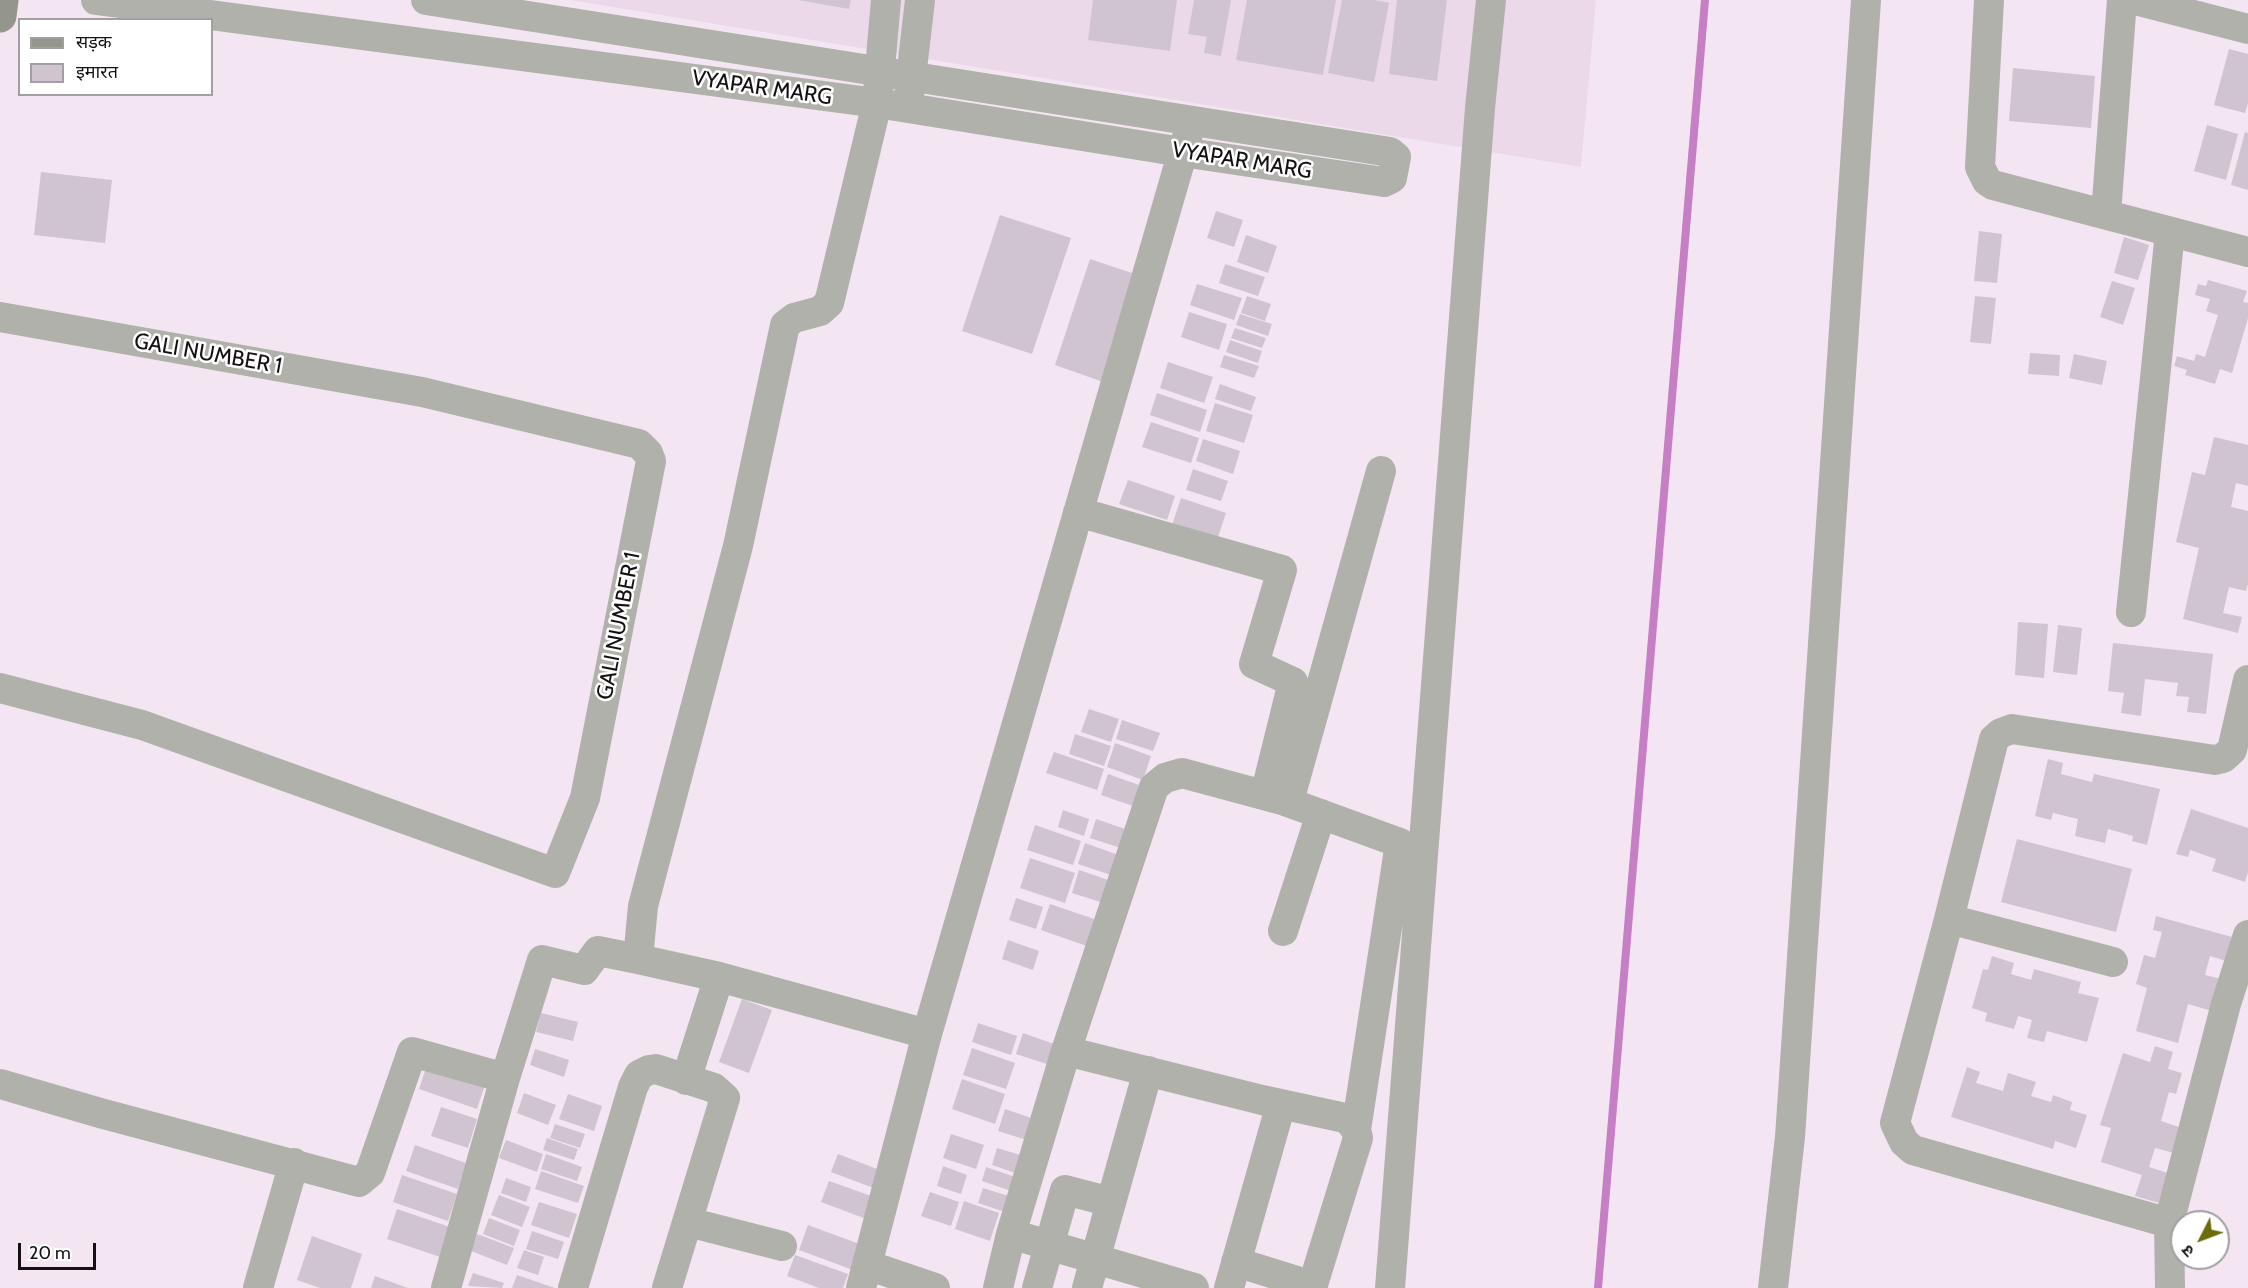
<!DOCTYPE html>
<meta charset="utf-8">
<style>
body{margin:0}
#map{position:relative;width:2248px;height:1288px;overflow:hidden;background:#f3e6f2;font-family:Cabin,"Noto Sans Devanagari",sans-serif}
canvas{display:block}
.legend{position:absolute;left:18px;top:18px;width:195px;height:78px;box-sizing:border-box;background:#fff;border:2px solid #a19fa1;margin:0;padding:8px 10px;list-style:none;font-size:18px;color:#151014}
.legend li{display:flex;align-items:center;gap:12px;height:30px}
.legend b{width:30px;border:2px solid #a19fa1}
.north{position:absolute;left:2170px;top:1210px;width:60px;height:60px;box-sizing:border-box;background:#fff;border:2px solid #a19fa1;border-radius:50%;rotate:228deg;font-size:16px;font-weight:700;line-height:24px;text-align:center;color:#151014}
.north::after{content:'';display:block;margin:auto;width:21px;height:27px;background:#6a6b0b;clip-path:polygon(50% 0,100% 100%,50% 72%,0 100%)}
.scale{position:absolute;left:18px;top:1243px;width:78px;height:27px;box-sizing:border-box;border:3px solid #151014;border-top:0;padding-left:8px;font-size:18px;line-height:21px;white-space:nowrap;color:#151014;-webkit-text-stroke:4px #fff;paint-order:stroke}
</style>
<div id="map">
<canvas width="2248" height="1288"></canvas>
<ul class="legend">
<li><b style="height:8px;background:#94958b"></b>सड़क</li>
<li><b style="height:16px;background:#d0c4d0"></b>इमारत</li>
</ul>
<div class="north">उ</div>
<div class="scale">20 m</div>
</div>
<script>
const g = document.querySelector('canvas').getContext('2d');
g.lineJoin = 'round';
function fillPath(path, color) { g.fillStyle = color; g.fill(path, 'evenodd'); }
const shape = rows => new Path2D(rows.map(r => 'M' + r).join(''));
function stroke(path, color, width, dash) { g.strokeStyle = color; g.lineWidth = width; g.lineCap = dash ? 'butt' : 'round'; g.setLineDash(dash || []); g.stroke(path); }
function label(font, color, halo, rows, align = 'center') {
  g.font = font + ' Cabin,sans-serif'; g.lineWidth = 5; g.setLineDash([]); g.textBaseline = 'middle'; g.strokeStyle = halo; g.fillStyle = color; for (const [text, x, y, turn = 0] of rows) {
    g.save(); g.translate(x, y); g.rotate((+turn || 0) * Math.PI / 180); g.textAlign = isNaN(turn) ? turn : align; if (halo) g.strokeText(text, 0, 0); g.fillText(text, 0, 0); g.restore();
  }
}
fillPath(shape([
 [570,0,1596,0,1581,167]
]), '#ebd9ea');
stroke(shape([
 [1598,1288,1705,0]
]), '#c67ec4', 8);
fillPath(shape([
 [798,0,851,0,849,9],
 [1093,0,1177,0,1170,51,1088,40],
 [1194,0,1231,0,1221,56,1204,53,1207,37,1188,34],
 [1247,0,1336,0,1323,75,1236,60],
 [1342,0,1375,0,1389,3,1374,82,1328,73],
 [1397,0,1447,0,1437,81,1389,74],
 [2229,49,2248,54,2248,103,2245,113,2214,105],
 [2013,68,2095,76,2091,128,2009,121],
 [2207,125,2238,134,2226,180,2194,171],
 [2245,132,2248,133,2248,190,2231,185],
 [41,172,112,180,105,243,34,235],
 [1216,211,1243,220,1234,247,1207,238],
 [1000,215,1071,238,1032,354,962,331],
 [1979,231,2002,234,1997,283,1974,281],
 [1246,235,1277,246,1268,273,1237,262],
 [2124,237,2149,245,2138,280,2114,273],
 [1090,259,1141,276,1106,383,1055,365],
 [1225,264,1265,277,1258,296,1219,283],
 [2208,280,2247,291,2243,302,2248,303,2248,318,2232,373,2220,369,2215,384,2185,375,2187,370,2174,366,2177,356,2194,361,2196,354,2205,357,2218,315,2206,311,2210,299,2195,295,2198,284,2206,286],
 [2112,281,2135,288,2123,325,2100,317],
 [1197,284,1242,298,1234,320,1190,305],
 [1247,296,1271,304,1265,321,1241,313],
 [1975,296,1996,298,1991,344,1970,342],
 [1189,312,1227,324,1219,350,1181,337],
 [1240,314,1272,324,1268,336,1236,325],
 [1235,328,1266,338,1262,348,1231,338],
 [1230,340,1262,351,1258,363,1226,352],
 [2030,353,2060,355,2059,376,2028,374],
 [2074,354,2107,361,2102,385,2069,378],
 [1224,355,1259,366,1254,378,1220,367],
 [1168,362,1213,377,1204,403,1160,388],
 [1220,384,1256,397,1251,411,1215,399],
 [1157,393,1207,410,1200,432,1150,415],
 [1215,403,1253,415,1244,443,1206,431],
 [1151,422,1199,438,1191,463,1142,447],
 [2214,437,2248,445,2248,486,2236,483,2231,507,2248,511,2248,584,2246,591,2229,587,2223,613,2242,617,2238,633,2183,619,2199,548,2176,542,2192,472,2205,475],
 [1203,439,1240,451,1233,474,1196,461],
 [1193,469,1228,481,1221,501,1186,490],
 [1128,480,1175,496,1167,520,1119,504],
 [1181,498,1226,513,1217,540,1172,525],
 [2018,622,2048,624,2044,678,2015,675],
 [2058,625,2082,628,2077,675,2053,672],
 [2113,643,2213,654,2206,714,2187,712,2189,697,2176,696,2178,683,2145,679,2141,716,2121,713,2124,693,2108,691],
 [1089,709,1119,719,1111,742,1081,732],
 [1122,720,1160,733,1153,751,1116,739],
 [1075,734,1111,746,1104,766,1069,754],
 [1115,743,1151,756,1143,780,1107,767],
 [1054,752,1104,769,1097,790,1046,773],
 [2048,759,2063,763,2061,774,2092,782,2094,774,2160,789,2147,845,2132,841,2133,836,2108,829,2105,843,2075,836,2078,819,2053,813,2051,820,2035,816],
 [1108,774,1139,785,1133,806,1101,795],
 [2191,809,2248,828,2248,872,2245,882,2212,871,2216,859,2190,850,2188,857,2176,854],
 [1063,810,1089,819,1084,836,1058,827],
 [1096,819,1128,830,1121,848,1090,838],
 [1035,825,1081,841,1073,865,1027,850],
 [2017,839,2132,869,2116,932,2001,902],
 [1085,843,1124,857,1117,877,1078,864],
 [1030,858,1075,873,1065,903,1020,888],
 [1079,870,1117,883,1110,905,1072,893],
 [1016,898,1043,907,1036,929,1009,920],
 [1050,904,1103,922,1095,949,1041,930],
 [2156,916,2232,937,2226,961,2210,956,2205,975,2221,979,2212,1011,2188,1004,2178,1043,2136,1031,2147,988,2136,984,2144,955,2155,958,2162,932,2153,930],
 [1008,940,1039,951,1033,970,1002,959],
 [1992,956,2014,963,2011,974,2031,980,2034,969,2081,982,2078,993,2099,998,2087,1042,2047,1031,2044,1042,2027,1038,2032,1020,2018,1016,2014,1029,1985,1021,1987,1013,1972,1008,1983,969,1988,970],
 [742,999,772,1010,749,1073,719,1062],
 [541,1013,578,1022,573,1041,536,1032],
 [978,1023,1017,1036,1011,1055,972,1042],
 [1023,1033,1057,1045,1050,1065,1016,1054],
 [2155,1046,2173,1052,2168,1069,2182,1073,2176,1094,2169,1092,2161,1121,2182,1128,2174,1153,2155,1148,2149,1167,2168,1173,2159,1203,2135,1196,2142,1175,2101,1162,2111,1128,2100,1125,2123,1053,2150,1062],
 [972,1048,1015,1063,1006,1089,963,1075],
 [535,1049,569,1060,564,1077,530,1065],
 [429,1059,487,1079,477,1109,419,1089],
 [1967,1067,1980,1072,1976,1083,2003,1091,2008,1073,2036,1082,2031,1096,2051,1102,2053,1095,2072,1102,2070,1110,2087,1115,2076,1148,2055,1141,2053,1149,1951,1117],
 [962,1079,1005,1094,995,1124,952,1109],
 [524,1093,556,1105,548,1125,517,1113],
 [568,1094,602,1106,594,1131,559,1119],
 [441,1107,477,1119,468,1148,431,1136],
 [1005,1109,1037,1120,1030,1141,998,1131],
 [555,1124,585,1134,580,1148,550,1138],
 [951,1134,984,1145,976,1169,943,1158],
 [547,1138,578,1149,574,1160,543,1150],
 [506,1140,543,1154,537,1172,499,1158],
 [415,1145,466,1163,458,1189,406,1171],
 [997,1148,1024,1156,1018,1174,992,1165],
 [546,1154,582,1167,577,1181,541,1169],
 [838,1154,885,1172,879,1190,831,1172],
 [943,1166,967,1175,961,1194,937,1186],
 [986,1167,1018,1178,1014,1192,982,1181],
 [541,1171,584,1186,578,1203,535,1189],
 [402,1175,457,1194,448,1221,393,1202],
 [506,1178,531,1187,526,1202,501,1193],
 [829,1181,877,1198,869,1220,821,1202],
 [983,1188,1015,1198,1011,1214,978,1203],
 [930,1192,959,1202,951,1226,921,1216],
 [499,1195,530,1207,522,1227,491,1215],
 [964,1201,999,1213,990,1241,955,1229],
 [539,1202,577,1214,569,1238,531,1225],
 [397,1209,450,1227,440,1257,387,1239],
 [489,1218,520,1230,514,1246,483,1234],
 [808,1225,862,1245,853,1270,799,1250],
 [532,1231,564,1242,558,1259,526,1249],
 [477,1234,514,1248,507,1265,471,1251],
 [312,1236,362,1254,351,1288,320,1288,297,1280],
 [524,1250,544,1257,538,1275,517,1268],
 [795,1255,848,1274,843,1288,819,1288,787,1276],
 [473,1273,504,1283,502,1288,468,1286],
 [517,1275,555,1288,512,1288],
 [375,1276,408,1288,371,1288]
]), '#d0c4d0');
stroke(shape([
 [96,0,877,103,1182,152,1384,182,1392,178,1396,157,1390,152,426,0],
 [886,0,877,103,829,303,820,311,794,318,785,325,738,546,643,906,638,959,719,977,927,1034],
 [1989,0,1980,167,1987,181,1993,185,2248,252],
 [2135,0,2248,29],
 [909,95,920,0],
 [2106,214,2122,0],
 [0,317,422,392,639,444,648,453,651,461,585,798,555,873,142,725,0,688],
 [1078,512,1282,570,1254,664,1293,682,1265,795],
 [2131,612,2170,232],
 [1282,800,1400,843,1356,1130],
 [1949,919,2113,962],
 [1283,931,1321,814],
 [1066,1051,1262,1100,1345,1118,1351,1123,1356,1130,1358,1138,1312,1288],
 [686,1080,719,977],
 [0,1084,100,1113,359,1182,370,1173,412,1052,505,1078],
 [688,1222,782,1246],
 [2169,1223,2226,1004,2248,935],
 [1011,1234,1194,1288],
 [1236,1262,1313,1286],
 [867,1265,935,1288],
 [258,1288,294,1163],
 [446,1288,505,1078,542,960,584,970,598,951,638,959],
 [573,1288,633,1087,639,1075,649,1070,656,1069,714,1088,725,1098,667,1288],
 [861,1288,927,1034,1188,134],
 [998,1288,1011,1234,1066,1051,1154,787,1165,778,1182,773,1282,800,1291,794,1381,471],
 [1037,1288,1065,1190,1111,1202],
 [1087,1288,1148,1071],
 [1229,1288,1281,1104],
 [1390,1288,1480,108,1491,0],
 [1773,1288,1790,1137,1866,0],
 [2170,1288,2169,1223,1913,1150,1904,1142,1895,1123,1949,919,1994,739,2001,733,2012,729,2215,760,2223,758,2232,750,2248,680]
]), '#b0b1aa', 30);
stroke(shape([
 [0,16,2,0]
]), '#94958b', 33);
label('22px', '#151014', '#fff', [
 ["VYAPAR MARG",762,88,8],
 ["VYAPAR MARG",1242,161,9],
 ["GALI NUMBER 1",208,354,10],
 ["GALI NUMBER 1",619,626,-79]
]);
</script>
